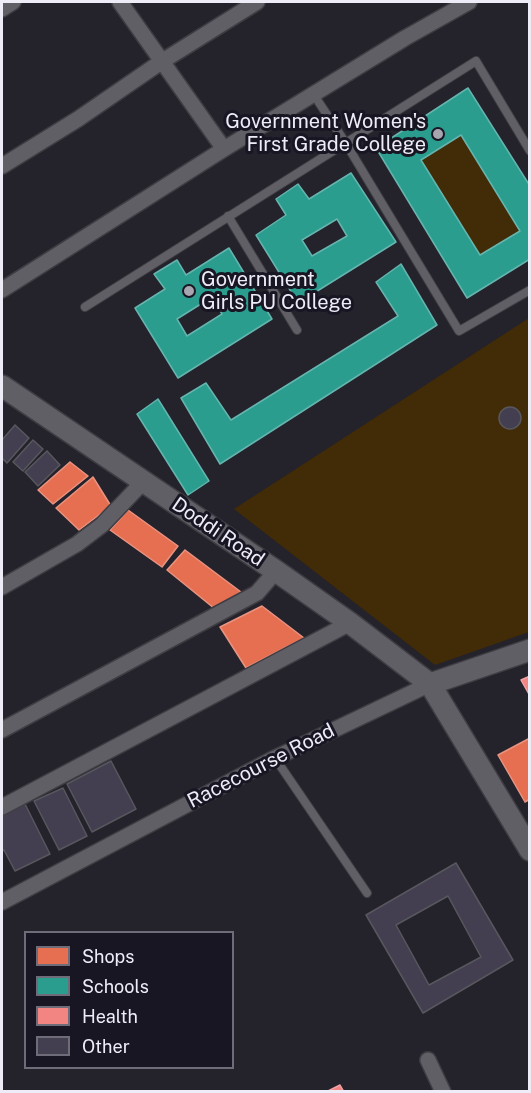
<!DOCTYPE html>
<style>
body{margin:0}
#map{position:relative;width:531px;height:1093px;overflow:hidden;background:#24222a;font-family:"Public Sans",sans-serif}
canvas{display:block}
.frame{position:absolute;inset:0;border:3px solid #eeecf6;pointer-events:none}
.legend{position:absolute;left:24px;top:931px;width:210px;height:138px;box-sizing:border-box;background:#191624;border:2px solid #6e6c78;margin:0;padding:8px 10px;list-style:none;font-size:18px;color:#eeecf6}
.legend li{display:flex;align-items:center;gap:12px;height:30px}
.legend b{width:30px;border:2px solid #6e6c78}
</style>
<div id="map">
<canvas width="531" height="1093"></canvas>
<div class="frame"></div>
<ul class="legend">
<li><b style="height:16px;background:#e76f51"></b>Shops</li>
<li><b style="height:16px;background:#2a9d8f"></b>Schools</li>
<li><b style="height:16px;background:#f28482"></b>Health</li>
<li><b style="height:16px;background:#433f50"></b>Other</li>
</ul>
</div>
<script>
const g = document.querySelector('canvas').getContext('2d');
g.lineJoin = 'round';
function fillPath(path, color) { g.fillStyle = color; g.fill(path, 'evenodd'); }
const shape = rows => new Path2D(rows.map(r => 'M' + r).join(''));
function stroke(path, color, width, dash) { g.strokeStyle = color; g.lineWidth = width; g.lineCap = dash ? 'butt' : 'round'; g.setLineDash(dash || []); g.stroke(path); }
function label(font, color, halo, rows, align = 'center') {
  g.font = font + ' "Public Sans",sans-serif'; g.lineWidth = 6; g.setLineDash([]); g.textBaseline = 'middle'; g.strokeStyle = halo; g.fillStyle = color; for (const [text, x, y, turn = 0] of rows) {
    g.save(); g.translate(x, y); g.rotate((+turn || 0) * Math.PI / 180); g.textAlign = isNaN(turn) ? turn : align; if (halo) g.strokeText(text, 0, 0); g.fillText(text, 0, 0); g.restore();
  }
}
fillPath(shape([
 [461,135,520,231,480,255,421,160],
 [529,318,529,632,435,665,234,509]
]), '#422b07');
const shops = shape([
 [70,462,88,476,53,504,38,490,70,462],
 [93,477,111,506,79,530,56,508,93,477],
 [128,510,178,546,162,567,110,530,128,510],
 [185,550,241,592,215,609,167,570,185,550],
 [262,606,304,638,246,668,220,627,262,606],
 [530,738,530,799,525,802,498,755,530,738]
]);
fillPath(shops, '#e76f51');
stroke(shops, '#e99482', 1.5);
const schools = shape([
 [468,88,530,186,530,259,467,298,376,148,468,88],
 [461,135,520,231,480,255,421,160,461,135],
 [351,173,396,242,298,303,256,235,286,215,276,199,298,184,309,199,351,173],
 [337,219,347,236,312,256,302,240,337,219],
 [229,248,272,319,178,378,135,308,165,289,154,274,177,260,186,275,229,248],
 [212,297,222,314,187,336,177,319,212,297],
 [401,264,437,325,220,464,181,398,206,383,231,420,398,316,376,282,401,264],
 [158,399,209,481,188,495,137,414,158,399]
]);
fillPath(schools, '#2a9d8f');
stroke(schools, '#65b5ae', 1.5);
const health = shape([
 [530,676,530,696,521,680,530,676],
 [340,1085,344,1092,326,1092,340,1085]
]);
fillPath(health, '#f28482');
stroke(health, '#f1a3a5', 1.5);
const building = shape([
 '499 418a11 11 0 1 1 22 0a11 11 0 1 1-22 0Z',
 [15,425,29,438,7,463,2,458,2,440,15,425],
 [33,440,43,449,23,471,13,462,33,440],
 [47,451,60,465,38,486,25,472,47,451],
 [111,761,136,809,92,832,67,784,111,761],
 [63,788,87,836,59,850,34,801,63,788],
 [25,804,50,854,15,871,4,850,2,851,2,816,25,804],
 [456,863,513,960,423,1013,366,915,456,863],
 [448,896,481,957,429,985,396,925,448,896]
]);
fillPath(building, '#433f50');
stroke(building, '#58575e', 1.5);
const lane = shape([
 [314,95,345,142,459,331,530,290],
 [228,216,297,330],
 [85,307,476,61,530,151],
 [275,758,367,893]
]);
const street = shape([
 [120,2,224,149],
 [2,9,13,2],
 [2,166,78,119,161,62,257,2],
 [2,290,224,149,405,38,469,2],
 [2,587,77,544,102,525,143,482],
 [2,730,257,593,276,571],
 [2,807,350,623],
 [2,902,275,758,430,684],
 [428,1060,443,1092]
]);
const secondary = shape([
 [2,386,276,571,350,623,430,684,530,850],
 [430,684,530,650]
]);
stroke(lane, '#3f3d43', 10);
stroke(street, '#3f3d43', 18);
stroke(secondary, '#3f3d43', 24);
stroke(lane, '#605f65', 8);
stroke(street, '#605f65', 15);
stroke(secondary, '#605f65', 21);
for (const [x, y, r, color] of [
 [438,134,6,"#a7a5af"],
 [189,291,6,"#a7a5af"]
]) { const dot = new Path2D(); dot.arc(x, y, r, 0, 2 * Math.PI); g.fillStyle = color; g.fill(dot); stroke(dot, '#191624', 2); }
label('20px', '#eeecf6', '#191624', [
 ["Government Women's",426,122],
 ["First Grade College",426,145],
 ["Government",201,280,"left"],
 ["Girls PU College",201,303,"left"]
], 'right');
label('20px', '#eeecf6', '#191624', [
 ["Doddi Road",218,532,34],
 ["Racecourse Road",261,766,-27]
]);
</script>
